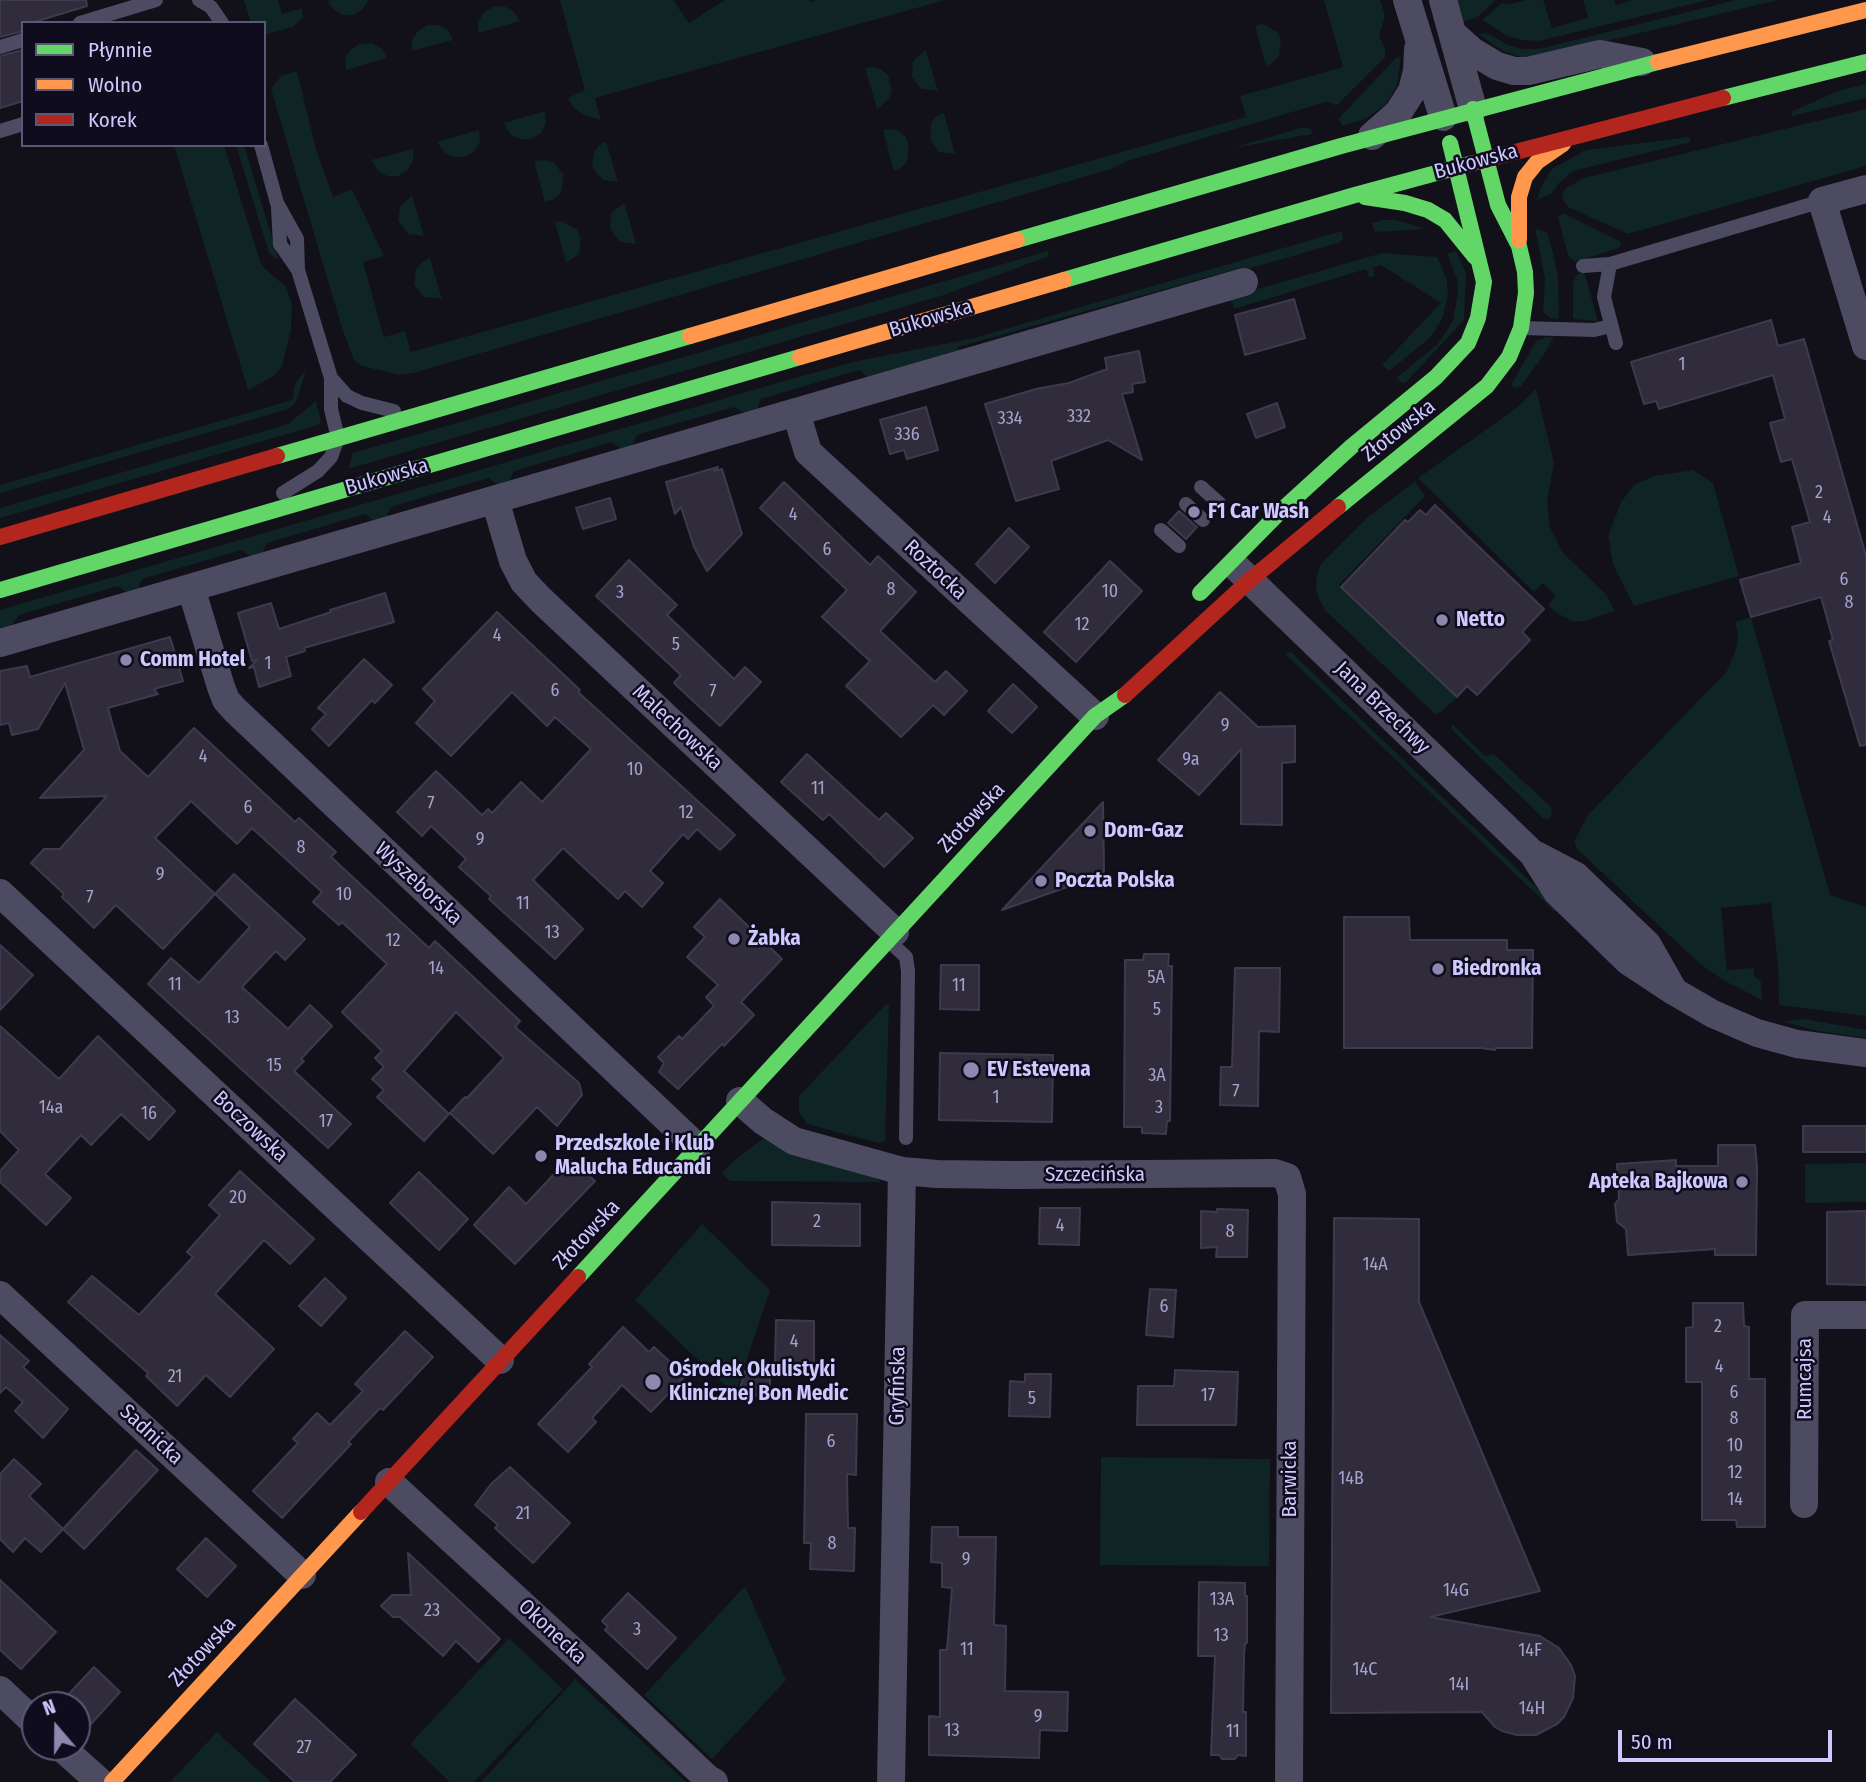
<!DOCTYPE html>
<meta charset="utf-8">
<style>
body{margin:0}
#map{position:relative;width:1866px;height:1782px;overflow:hidden;background:#121019;font-family:"Fira Sans Condensed",sans-serif}
canvas{display:block}
.legend{position:absolute;left:21px;top:21px;width:245px;height:126px;box-sizing:border-box;background:#0f0c1d;border:2px solid #5b5877;margin:0;padding:9px 12px;list-style:none;font-size:21px;color:#cec9fe}
.legend li{display:flex;align-items:center;gap:14px;height:35px}
.legend b{width:35px;border:2px solid #5b5877}
.north{position:absolute;left:21px;top:1691px;width:70px;height:70px;box-sizing:border-box;background:#0f0c1d;border:2px solid #5b5877;border-radius:50%;rotate:340deg;font-size:19px;font-weight:700;line-height:28px;text-align:center;color:#cec9fe}
.north::after{content:'';display:block;margin:auto;width:24px;height:32px;background:#8c88ae;clip-path:polygon(50% 0,100% 100%,50% 72%,0 100%)}
.scale{position:absolute;left:1618px;top:1730px;width:214px;height:32px;box-sizing:border-box;border:4px solid #cec9fe;border-top:0;padding-left:9px;font-size:21px;line-height:24px;white-space:nowrap;color:#cec9fe;-webkit-text-stroke:5px #0f0c1d;paint-order:stroke}
</style>
<div id="map">
<canvas width="1866" height="1782"></canvas>
<ul class="legend">
<li><b style="height:9px;background:#63d668"></b>Płynnie</li>
<li><b style="height:9px;background:#ff974d"></b>Wolno</li>
<li><b style="height:9px;background:#b3261e"></b>Korek</li>
</ul>
<div class="north">N</div>
<div class="scale">50 m</div>
</div>
<script>
const g = document.querySelector('canvas').getContext('2d');
g.lineJoin = 'round';
function fillPath(path, color) { g.fillStyle = color; g.fill(path, 'evenodd'); }
const shape = rows => new Path2D(rows.map(r => 'M' + r).join(''));
function stroke(path, color, width, dash) { g.strokeStyle = color; g.lineWidth = width; g.lineCap = dash ? 'butt' : 'round'; g.setLineDash(dash || []); g.stroke(path); }
function label(font, color, halo, rows, align = 'center') {
  g.font = font + ' "Fira Sans Condensed",sans-serif'; g.lineWidth = 5; g.setLineDash([]); g.textBaseline = 'middle'; g.strokeStyle = halo; g.fillStyle = color; for (const [text, x, y, turn = 0] of rows) {
    g.save(); g.translate(x, y); g.rotate((+turn || 0) * Math.PI / 180); g.textAlign = isNaN(turn) ? turn : align; if (halo) g.strokeText(text, 0, 0); g.fillText(text, 0, 0); g.restore();
  }
}
fillPath(shape([
 [244,0,278,0,282,14,302,8,303,17,293,27,264,35,264,23,251,23],
 [331,0,368,0,363,9,353,15,343,15,333,9,327,1],
 [560,0,673,0,689,23,725,0,809,0,810,2,819,0,945,0,595,98,601,120,582,114,573,107,568,98,585,90],
 [1324,0,1380,0,1385,16,1379,36,1385,49,1385,57,1336,106,1332,103,1326,102,1127,161,1111,169,413,373,400,375,362,366,354,360,342,328,271,89,281,76,297,71,316,149,333,197,352,189,384,256,363,262,384,337,405,331,411,352,1246,117,1240,96,1343,67],
 [1453,0,1496,0,1476,18,1462,22],
 [1526,0,1543,0,1552,28,1588,18,1583,0,1614,0,1616,5,1632,0,1708,0,1539,41,1521,40,1508,36,1482,20,1502,3,1510,4],
 [1736,0,1778,0,1540,57,1520,57,1503,51,1478,34,1488,33,1506,44,1521,49,1539,49],
 [504,6,514,12,520,21,478,33,478,22,484,12,493,7],
 [1263,24,1277,32,1281,40,1279,56,1274,62,1266,66,1255,25],
 [427,25,438,25,448,30,453,40,412,51,412,40,418,31],
 [372,43,382,49,387,58,346,70,345,58,351,49,360,44],
 [926,50,938,91,921,89,912,77,913,62,919,55],
 [1401,57,1397,86,1385,105,1365,119,1342,126,1339,118,1396,58],
 [874,67,881,69,888,75,892,91,889,99,877,109,865,68],
 [1866,84,1866,98,1792,116,1791,112,1838,91],
 [1866,109,1866,166,1628,234,1568,207,1563,199,1562,194,1566,188,1584,178],
 [545,111,546,124,541,133,531,139,520,139,510,134,504,123],
 [944,113,955,154,939,152,930,139,931,123,936,116],
 [1304,127,1311,129,1312,134,1232,148],
 [891,129,899,131,906,137,909,146,907,161,902,167,894,171,883,130],
 [479,130,480,142,474,152,465,157,454,157,444,152,437,142],
 [1689,137,1691,142,1573,171,1560,182,1551,194,1537,200,1540,189,1552,169,1586,150],
 [606,141,618,182,603,180,592,167,594,153,598,146],
 [174,145,224,145,259,258,262,266,286,287,292,305,291,329,282,366,274,376,248,390],
 [236,145,244,145,279,261,269,253],
 [413,149,413,161,408,170,398,176,387,176,378,171,371,160],
 [543,160,553,162,564,175,561,193,554,199,545,202,534,161],
 [412,195,424,236,408,234,398,221,400,207],
 [624,203,630,223,636,244,620,242,610,229,611,213],
 [1563,213,1621,242,1619,248,1581,260,1574,261,1568,255,1558,217],
 [1384,220,1396,220,1426,229,1375,232,1372,223],
 [562,221,577,230,581,239,579,254,566,263,555,222],
 [1535,228,1547,233,1552,249,1558,276,1559,319,1550,318,1543,312,1545,279],
 [1342,231,1343,239,1341,242,1241,271,1240,268,958,347,960,353,869,378,859,370,761,399,756,412,746,414,734,407,637,435,632,447,623,450,612,442,514,471,508,483,500,486,488,478,391,507,385,520,376,522,365,514,267,543,261,556,252,558,242,550,142,579,137,592,129,594,118,586,19,615,9,629,0,631,0,610,791,379,857,361,974,338],
 [1048,251,1049,256,944,295,348,469,353,453],
 [1456,251,1466,273,1464,320,1405,383,1400,382,1396,378,1438,344,1453,320,1458,293,1457,279,1447,254],
 [1382,253,1437,257,1447,280,1448,294,1443,317,1430,338,1389,371,1382,365,1441,303,1381,265,1373,268,1375,276,1369,277,1366,269,1234,309,1230,297],
 [430,258,442,299,424,297,414,285,416,269,422,262],
 [1584,271,1598,321,1573,319,1573,282,1577,275],
 [1546,337,1554,337,1543,356,1521,386,1516,388,1511,385,1536,341],
 [306,369,298,397,293,406,285,410,0,493,0,485,292,400,295,384],
 [1536,389,1554,463,1547,502,1550,527,1563,553,1605,593,1615,611,1584,621,1574,622,1557,613,1548,605,1556,596,1543,583,1534,592,1418,478,1515,409],
 [316,401,321,421,318,425,0,518,0,508,288,424],
 [1693,470,1713,483,1739,576,1634,606,1613,564,1608,536,1621,502,1634,485,1654,476],
 [1415,481,1425,496,1339,585,1457,697,1440,713,1435,714,1325,610,1319,599,1316,587,1317,575,1321,564,1367,518],
 [1751,617,1830,895,1866,907,1866,1016,1779,1005,1778,965,1771,903,1721,908,1727,970,1754,968,1754,976,1761,982,1762,1000,1723,980,1699,963,1578,850,1574,842,1588,815,1727,671,1736,649,1738,635,1735,622],
 [1290,651,1559,909,1555,912,1286,655],
 [1452,724,1485,756,1492,754,1496,756,1551,807,1552,814,1550,818,1544,819,1451,729],
 [886,1004,889,1005,885,1141,878,1143,807,1124,799,1112,799,1096],
 [1804,1019,1866,1030,1866,1038,1818,1031,1784,1022],
 [764,1138,874,1175,881,1182,730,1181,722,1173,737,1158],
 [1866,1163,1866,1202,1805,1203,1805,1164],
 [702,1224,770,1290,735,1395,635,1300],
 [1101,1457,1270,1459,1269,1566,1100,1565],
 [745,1586,786,1680,712,1759,644,1695],
 [509,1638,563,1689,474,1782,450,1782,410,1744],
 [575,1679,686,1782,481,1782],
 [217,1732,271,1782,170,1782]
]), '#0f2424');
const building = shape([
 [0,0,86,0,87,6,31,23,23,23,23,31,0,37,0,0],
 [23,50,23,101,0,108,0,56,23,50],
 [1294,299,1305,338,1245,355,1235,315,1294,299],
 [1771,320,1778,346,1804,339,1866,556,1866,745,1860,746,1829,641,1833,640,1821,597,1751,617,1740,580,1801,563,1792,527,1810,522,1792,459,1781,462,1770,423,1785,419,1773,375,1659,409,1656,401,1644,404,1631,362,1771,320],
 [1139,351,1145,382,1132,384,1133,392,1122,394,1142,460,1108,440,1051,461,1059,489,1016,501,985,404,1036,389,1069,383,1107,369,1105,358,1139,351],
 [1277,403,1285,427,1256,438,1247,414,1277,403],
 [926,407,938,450,907,459,904,450,890,454,880,420,926,407],
 [718,467,714,471,722,469,742,534,707,571,694,547,681,507,675,514,666,482,718,467],
 [784,482,870,565,878,556,916,592,880,631,935,682,946,671,967,691,944,715,933,705,901,737,846,686,870,661,822,617,847,590,760,508,784,482],
 [610,498,616,519,583,529,576,508,610,498],
 [1435,505,1544,609,1522,632,1530,640,1477,695,1467,686,1457,697,1341,587,1405,520,1408,522,1420,510,1426,515,1435,505],
 [1179,511,1197,527,1186,539,1168,523,1179,511],
 [1009,528,1029,547,995,583,976,564,1009,528],
 [629,560,677,605,667,615,734,679,745,667,761,682,720,726,674,683,681,675,596,596,629,560],
 [1110,561,1142,591,1076,662,1044,632,1110,561],
 [385,593,394,622,304,648,305,651,286,657,291,676,259,687,254,667,249,668,257,660,252,661,238,613,271,603,279,629,331,612,330,610,385,593],
 [497,612,580,690,578,692,735,835,720,850,697,829,688,839,683,834,650,871,663,883,642,907,625,891,618,899,563,848,533,880,583,929,555,959,489,899,491,896,459,867,466,859,431,826,422,836,397,812,436,771,482,815,488,809,492,813,521,782,542,802,591,749,555,717,547,726,512,692,451,756,416,723,435,701,423,689,497,612],
 [170,637,183,681,154,689,158,694,108,708,120,751,148,777,194,728,295,822,299,818,336,852,331,857,429,948,435,941,520,1021,515,1027,579,1083,582,1095,557,1126,537,1107,493,1154,450,1113,465,1097,467,1098,504,1058,456,1012,404,1071,449,1114,424,1141,377,1097,384,1090,372,1079,384,1067,375,1058,382,1051,342,1012,387,964,342,922,339,925,313,902,322,892,252,828,237,844,191,801,155,838,215,894,234,874,305,939,285,960,276,951,242,987,288,1029,310,1005,332,1026,301,1059,304,1061,294,1071,351,1124,328,1148,148,984,171,958,199,983,250,927,215,894,163,949,116,905,94,928,62,897,64,894,31,863,44,849,60,849,107,796,40,798,84,750,65,683,38,729,12,735,9,723,0,725,0,671,27,666,30,677,170,637],
 [364,659,392,685,375,703,372,700,329,746,312,729,326,714,318,708,364,659],
 [1013,684,1037,707,1012,733,988,711,1013,684],
 [1220,692,1258,727,1295,726,1295,762,1282,763,1282,825,1241,824,1241,749,1199,795,1158,760,1220,692],
 [807,754,879,820,886,813,913,838,884,867,829,814,823,820,781,782,807,754],
 [1103,802,1104,871,1097,879,1087,880,1002,910,1103,802],
 [720,899,782,959,741,1002,754,1015,724,1046,722,1044,678,1089,659,1072,664,1063,658,1057,679,1036,682,1039,714,1006,706,997,718,985,687,957,705,937,694,927,720,899],
 [1344,917,1409,917,1410,940,1507,940,1507,950,1533,950,1532,1048,1495,1048,1495,1050,1481,1048,1344,1048,1344,917],
 [0,945,33,975,0,1010,0,945],
 [1144,954,1169,954,1168,966,1172,966,1170,1121,1167,1121,1166,1134,1142,1133,1142,1127,1124,1127,1125,960,1143,960,1144,954],
 [941,965,979,965,979,1010,940,1009,941,965],
 [1235,968,1280,968,1279,1032,1259,1031,1258,1106,1220,1105,1221,1067,1232,1067,1235,968],
 [0,1026,59,1079,98,1036,175,1111,149,1140,121,1114,91,1145,81,1135,45,1174,71,1198,46,1225,0,1182,0,1171,19,1150,0,1131,0,1026],
 [940,1053,1053,1055,1052,1122,939,1120,940,1053],
 [1803,1126,1866,1126,1866,1152,1803,1152,1803,1126],
 [1718,1145,1755,1145,1757,1166,1756,1255,1715,1255,1715,1249,1628,1255,1626,1229,1617,1222,1615,1204,1619,1199,1617,1164,1676,1160,1676,1166,1718,1166,1718,1145],
 [569,1158,595,1181,515,1264,474,1225,509,1187,526,1204,569,1158],
 [240,1171,314,1239,290,1264,264,1240,215,1294,274,1349,230,1397,206,1375,177,1406,146,1376,148,1373,68,1302,92,1276,139,1315,193,1257,187,1252,220,1215,209,1205,240,1171],
 [419,1172,468,1219,439,1250,390,1203,419,1172],
 [772,1202,860,1204,860,1246,772,1245,772,1202],
 [1040,1208,1080,1208,1079,1245,1039,1244,1040,1208],
 [1217,1209,1248,1210,1247,1257,1216,1257,1217,1247,1201,1248,1201,1211,1217,1212,1217,1209],
 [1866,1211,1866,1285,1827,1284,1827,1212,1866,1211],
 [1334,1218,1419,1219,1419,1302,1540,1591,1430,1617,1540,1636,1559,1648,1571,1665,1575,1676,1573,1698,1564,1717,1557,1724,1536,1735,1517,1735,1502,1731,1495,1727,1482,1712,1331,1713,1334,1218],
 [325,1278,346,1298,321,1326,299,1306,325,1278],
 [1150,1289,1176,1290,1173,1337,1146,1335,1150,1289],
 [1693,1303,1743,1303,1744,1326,1749,1327,1749,1379,1765,1379,1765,1527,1737,1527,1736,1520,1702,1520,1702,1382,1686,1382,1686,1328,1693,1327,1693,1303],
 [776,1320,814,1321,814,1364,775,1363,776,1320],
 [623,1327,649,1352,654,1347,685,1376,651,1412,622,1385,592,1418,596,1422,568,1452,538,1424,592,1367,589,1364,623,1327],
 [405,1331,433,1357,383,1410,380,1408,348,1442,351,1444,282,1518,253,1491,298,1443,293,1439,317,1413,330,1425,363,1391,355,1384,405,1331],
 [0,1335,29,1361,23,1367,68,1409,43,1438,15,1411,23,1402,6,1387,0,1393,0,1335],
 [1175,1370,1238,1372,1236,1425,1137,1425,1138,1386,1174,1386,1175,1370],
 [745,1371,770,1372,770,1396,738,1395,745,1371],
 [1025,1374,1051,1374,1050,1417,1009,1416,1010,1381,1025,1382,1025,1374],
 [806,1414,857,1414,856,1475,847,1474,848,1528,855,1528,854,1571,810,1569,811,1543,804,1543,806,1414],
 [136,1450,158,1470,84,1549,63,1529,136,1450],
 [14,1459,41,1484,29,1496,63,1529,41,1552,25,1538,13,1552,0,1539,0,1474,14,1459],
 [510,1467,570,1523,533,1563,495,1528,498,1525,475,1505,491,1484,510,1467],
 [932,1527,958,1527,958,1537,996,1537,994,1625,1006,1626,1005,1691,1068,1692,1067,1731,1040,1730,1039,1758,929,1755,929,1716,940,1717,940,1650,947,1650,952,1588,942,1587,942,1563,931,1562,932,1527],
 [206,1538,236,1566,207,1597,177,1569,206,1538],
 [408,1553,500,1639,478,1662,456,1641,443,1656,400,1617,393,1617,381,1606,392,1595,411,1595,408,1553],
 [0,1580,56,1632,21,1669,0,1650,0,1580],
 [1199,1582,1245,1583,1245,1596,1247,1596,1247,1643,1245,1643,1244,1656,1243,1712,1246,1712,1246,1756,1238,1755,1235,1759,1222,1759,1219,1755,1211,1755,1215,1656,1198,1656,1199,1582],
 [628,1593,676,1638,647,1669,605,1630,608,1627,602,1621,628,1593],
 [94,1667,120,1692,91,1724,77,1711,77,1705,70,1705,64,1699,94,1667],
 [295,1699,356,1755,330,1782,295,1782,254,1744,295,1699]
]);
fillPath(building, '#302c3c');
stroke(building, '#3d3a4e', 2);
stroke(shape([
 [199,0,211,7,222,23],
 [80,23,156,0],
 [0,47,23,40],
 [0,131,23,124],
 [261,145,277,203,297,239,298,270,331,378,331,409,338,438,331,457,318,471,283,493],
 [278,208,280,244,298,270],
 [1610,264,1604,297,1616,343],
 [1583,266,1610,264,1822,201],
 [1522,328,1594,330,1611,326],
 [331,378,347,396,362,403,394,411],
 [1201,487,1219,503],
 [1186,504,1203,520],
 [1161,530,1179,546],
 [889,941,906,957,908,971,906,1138]
]), '#4c4b62', 14);
stroke(shape([
 [1407,0,1443,117],
 [1443,0,1473,109],
 [1453,34,1472,51,1497,66,1514,71,1528,71,1600,54,1642,62],
 [1372,136,1398,113,1412,91,1417,71,1418,49],
 [1866,189,1822,201,1866,346],
 [796,412,808,452,1095,716],
 [495,500,513,561,524,582,541,600,895,932],
 [1236,567,1533,854,1557,892,1628,961,1675,992,1713,1014,1757,1033,1797,1044,1866,1053],
 [191,588,221,687,226,700,235,710,697,1147],
 [0,643,1244,282],
 [1536,855,1576,876,1647,944,1672,988],
 [0,893,500,1360],
 [740,1101,763,1121,794,1141,902,1171,937,1174,1013,1175,1275,1173,1287,1177,1292,1194,1289,1782],
 [0,1295,302,1575],
 [389,1482,588,1665,708,1779,714,1782],
 [1804,1504,1805,1315,1866,1315],
 [0,1690,35,1723],
 [61,1747,100,1782],
 [891,1782,902,1171]
]), '#4c4b62', 28);
stroke(shape([
 [1723,98,1866,62],
 [1365,197,1405,203,1428,210,1445,220,1475,257],
 [1017,240,1341,146,1658,62],
 [1064,280,1355,195,1473,163],
 [277,456,690,336],
 [1338,507,1487,386,1509,357,1521,328,1526,293,1525,272,1519,246,1498,205,1473,109],
 [0,590,800,357],
 [1200,593,1283,509,1351,447,1436,377,1468,343,1478,318,1484,282,1450,143],
 [578,1277,1095,716,1125,695]
]), '#63d668', 16);
stroke(shape([
 [1658,62,1866,10],
 [1519,240,1519,197,1525,177,1537,162,1563,144],
 [690,336,1017,240],
 [800,357,1064,280],
 [112,1782,361,1512]
]), '#ff974d', 16);
stroke(shape([
 [1473,163,1723,98],
 [0,537,277,456],
 [1125,695,1250,580,1338,507],
 [361,1512,578,1277]
]), '#b3261e', 16);
for (const [x, y, r, color] of [
 [1194,512,7,"#8c88ae"],
 [1442,620,7,"#8c88ae"],
 [126,660,7,"#8c88ae"],
 [1090,831,7,"#8c88ae"],
 [1041,881,7,"#8c88ae"],
 [734,939,7,"#8c88ae"],
 [1438,969,7,"#8c88ae"],
 [971,1070,9,"#8c88ae"],
 [541,1156,7,"#8c88ae"],
 [1742,1182,7,"#8c88ae"],
 [653,1382,9,"#8c88ae"]
]) { const dot = new Path2D(); dot.arc(x, y, r, 0, 2 * Math.PI); g.fillStyle = color; g.fill(dot); stroke(dot, '#0f0c1d', 2.5); }
label('18px', '#a6a2ce', null, [
 ["1",1682,365],
 ["332",1079,417],
 ["334",1010,419],
 ["336",907,435],
 ["2",1819,493],
 ["4",793,515],
 ["4",1827,518],
 ["6",827,550],
 ["6",1844,580],
 ["8",891,590],
 ["10",1110,592],
 ["3",620,593],
 ["8",1849,603],
 ["12",1082,625],
 ["4",497,636],
 ["5",676,645],
 ["1",268,664],
 ["6",555,691],
 ["7",713,692],
 ["9",1225,726],
 ["4",203,757],
 ["9a",1191,760],
 ["10",635,770],
 ["11",818,789],
 ["7",431,804],
 ["6",248,808],
 ["12",686,813],
 ["9",480,840],
 ["8",301,848],
 ["9",160,875],
 ["10",344,895],
 ["7",90,898],
 ["11",523,904],
 ["13",552,933],
 ["12",393,941],
 ["14",436,969],
 ["5A",1156,978],
 ["11",175,985],
 ["11",959,986],
 ["5",1157,1010],
 ["13",232,1018],
 ["15",274,1066],
 ["3A",1157,1076],
 ["7",1236,1092],
 ["1",996,1098],
 ["14a",51,1108],
 ["3",1159,1108],
 ["16",149,1114],
 ["17",326,1122],
 ["20",238,1198],
 ["2",817,1222],
 ["4",1060,1226],
 ["8",1230,1232],
 ["14A",1375,1265],
 ["6",1164,1307],
 ["2",1718,1327],
 ["4",794,1342],
 ["4",1719,1367],
 ["21",175,1377],
 ["6",1734,1393],
 ["17",1208,1396],
 ["5",1032,1399],
 ["8",1734,1419],
 ["6",831,1442],
 ["10",1735,1446],
 ["12",1735,1473],
 ["14B",1351,1479],
 ["14",1735,1500],
 ["21",523,1514],
 ["8",832,1544],
 ["9",966,1560],
 ["14G",1456,1591],
 ["13A",1222,1600],
 ["23",432,1611],
 ["3",637,1630],
 ["13",1221,1636],
 ["11",967,1650],
 ["14F",1530,1651],
 ["14C",1365,1670],
 ["14I",1459,1685],
 ["14H",1532,1709],
 ["9",1038,1717],
 ["13",952,1731],
 ["11",1233,1732],
 ["27",304,1748]
]);
label('21px', '#cec9fe', '#0f0c1d', [
 ["Bukowska",1476,162,-15],
 ["Bukowska",931,319,-17],
 ["Złotowska",1399,431,-38],
 ["Bukowska",387,477,-16],
 ["Roztocka",935,570,43],
 ["Jana Brzechwy",1382,708,44],
 ["Malechowska",677,728,43],
 ["Złotowska",972,818,-47],
 ["Wyszeborska",418,884,43],
 ["Boczowska",250,1127,43],
 ["Szczecińska",1095,1175],
 ["Złotowska",587,1235,-47],
 ["Rumcajsa",1805,1379,-90],
 ["Gryfińska",898,1386,-89],
 ["Sadnicka",151,1435,43],
 ["Barwicka",1290,1479,-90],
 ["Okonecka",552,1632,43],
 ["Złotowska",203,1652,-47]
]);
label('bold 21px', '#cec9fe', '#0f0c1d', [
 ["F1 Car Wash",1208,512],
 ["Netto",1456,620],
 ["Comm Hotel",140,660],
 ["Dom-Gaz",1104,831],
 ["Poczta Polska",1055,881],
 ["Żabka",748,939],
 ["Biedronka",1452,969],
 ["EV Estevena",987,1070],
 ["Przedszkole i Klub",555,1144],
 ["Malucha Educandi",555,1168],
 ["Apteka Bajkowa",1728,1182,"right"],
 ["Ośrodek Okulistyki",669,1370],
 ["Klinicznej Bon Medic",669,1394]
], 'left');
</script>
